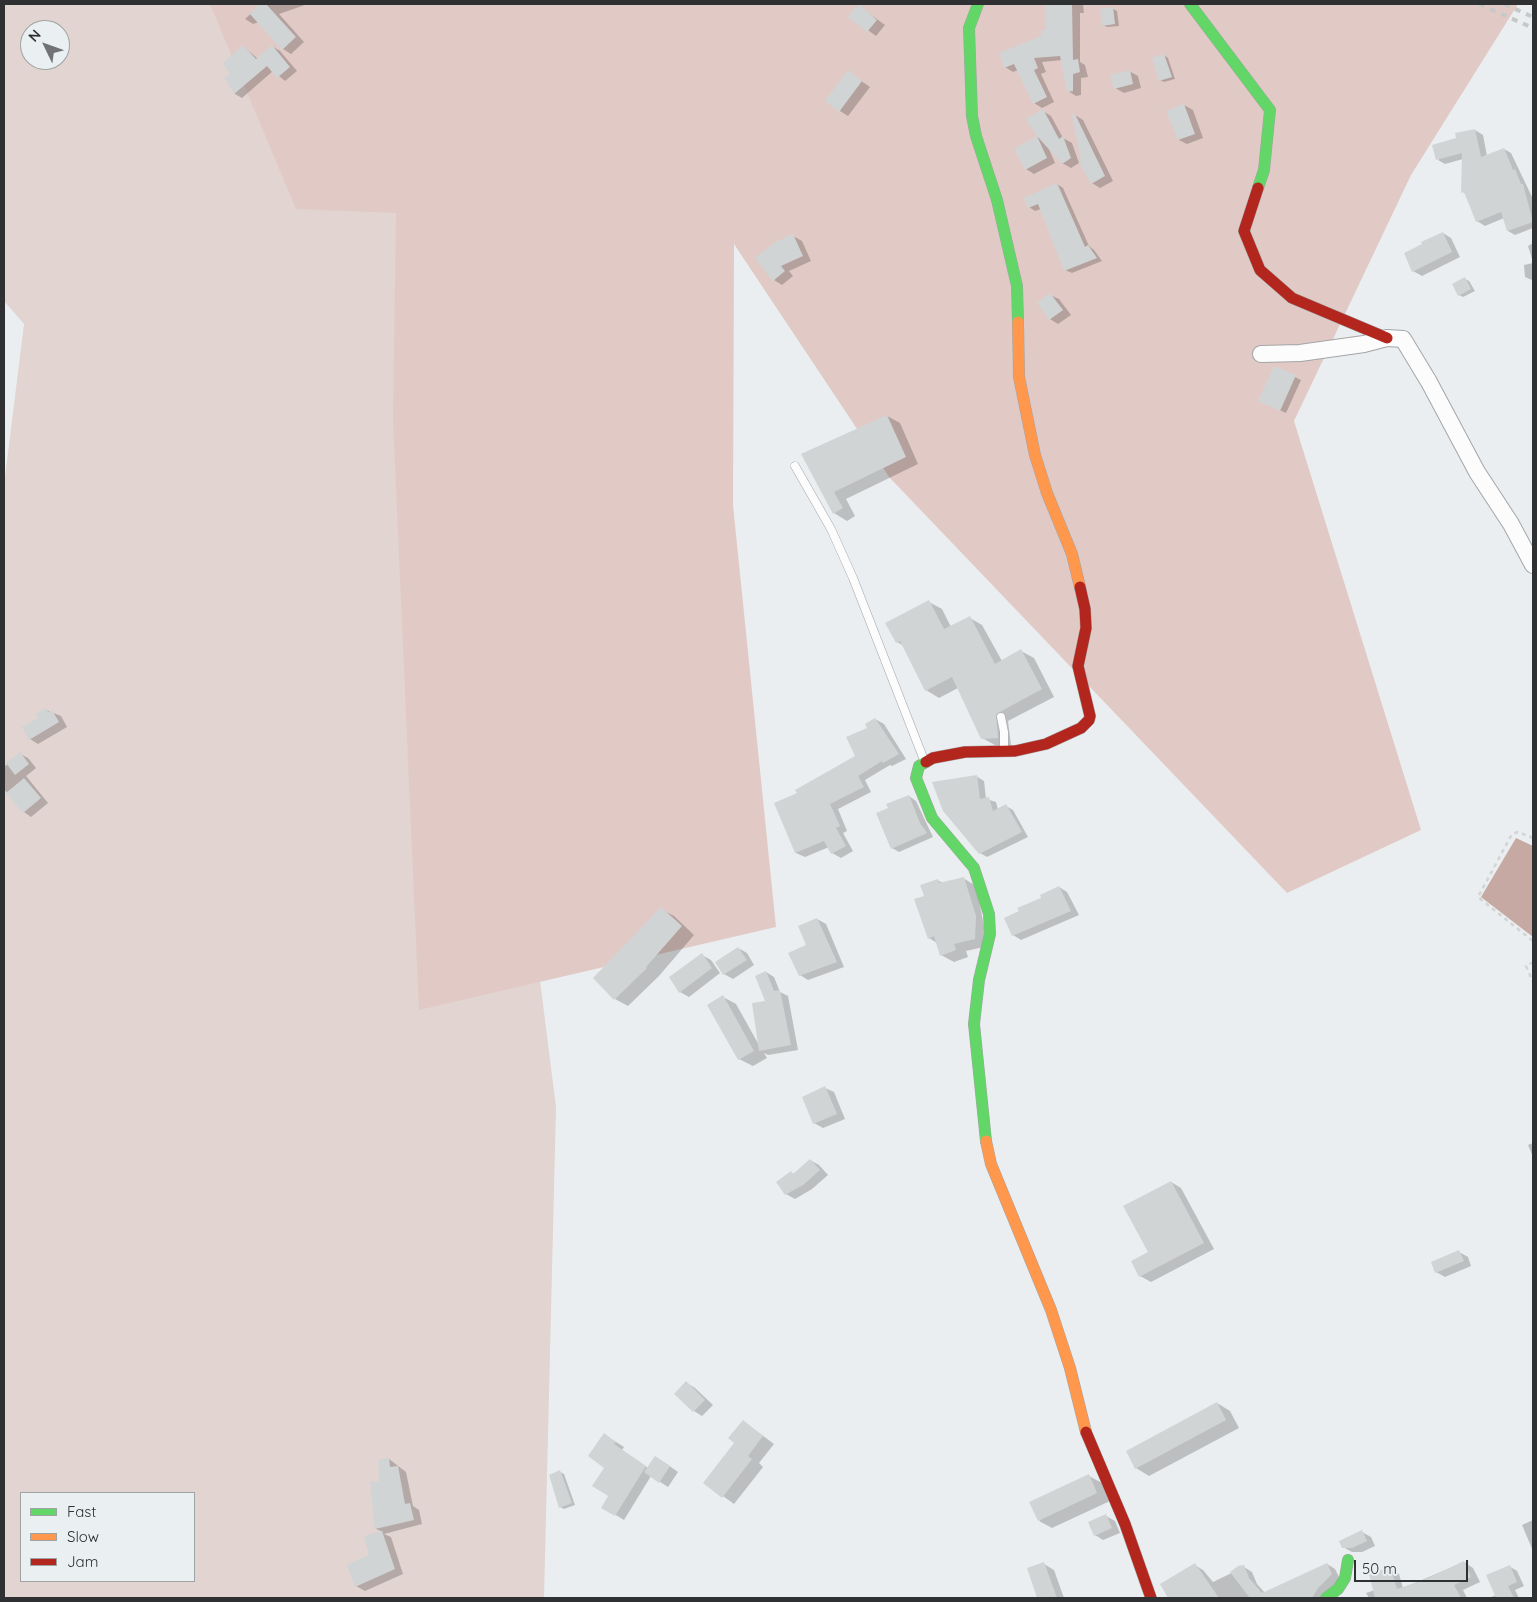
<!DOCTYPE html>
<style>
body{margin:0}
#map{position:relative;width:1537px;height:1602px;overflow:hidden;background:#ebeef0;font-family:Quicksand,sans-serif}
canvas{display:block}
.frame{position:absolute;inset:0;border:5px solid #2f3031;pointer-events:none}
.legend{position:absolute;left:20px;top:1492px;width:175px;height:90px;box-sizing:border-box;background:#eaeff1;border:1px solid #9fa3a4;margin:0;padding:6px 9px;list-style:none;font-size:15px;color:#2f3031}
.legend li{display:flex;align-items:center;gap:10px;height:25px}
.legend b{width:25px;border:1px solid #9fa3a4}
.north{position:absolute;left:20px;top:20px;width:50px;height:50px;box-sizing:border-box;background:#eaeff1;border:1px solid #9fa3a4;border-radius:50%;rotate:312deg;font-size:14px;font-weight:700;line-height:20px;text-align:center;color:#2f3031}
.north::after{content:'';display:block;margin:auto;width:18px;height:22px;background:#717274;clip-path:polygon(50% 0,100% 100%,50% 72%,0 100%)}
.scale{position:absolute;left:1354px;top:1560px;width:114px;height:22px;box-sizing:border-box;border:2px solid #2f3031;border-top:0;padding-left:6px;font-size:15px;line-height:18px;white-space:nowrap;color:#2f3031;-webkit-text-stroke:4px #eaeff1;paint-order:stroke}
</style>
<div id="map">
<canvas width="1537" height="1602"></canvas>
<div class="frame"></div>
<ul class="legend">
<li><b style="height:6px;background:#63d668"></b>Fast</li>
<li><b style="height:6px;background:#ff974d"></b>Slow</li>
<li><b style="height:6px;background:#b3261e"></b>Jam</li>
</ul>
<div class="north">N</div>
<div class="scale">50 m</div>
</div>
<script>
const g = document.querySelector('canvas').getContext('2d');
g.lineJoin = 'round';
function fillPath(path, color) { g.fillStyle = color; g.fill(path, 'evenodd'); }
const shape = rows => new Path2D(rows.map(r => 'M' + r).join(''));
function stroke(path, color, width, dash) { g.strokeStyle = color; g.lineWidth = width; g.lineCap = dash ? 'butt' : 'round'; g.setLineDash(dash || []); g.stroke(path); }
fillPath(shape([
 [4,4,405,4,425,70,556,1107,544,1598,4,1598,4,485,24,324,4,301],
 [30,30,60,30,60,60,30,60],
 [21,1493,194,1493,194,1581,21,1581]
]), '#e1d4d1');
fillPath(shape([
 [210,4,1518,4,1411,175,1294,421,1421,830,1287,893,889,477,734,244,733,505,776,927,419,1010,393,419,396,213,296,209]
]), '#e1cac5');
fillPath(shape([
 [1516,838,1533,846,1533,937,1481,897]
]), '#c5a9a2');
fillPath(shape([
 [261,4,308,4,279,14,304,42,291,54,283,49,259,22,253,24,245,19],
 [1046,4,1083,4,1084,13,1080,13,1080,62,1085,65,1088,77,1081,78,1081,95,1076,96,1068,91,1062,60,1042,62,1046,72,1041,74,1054,102,1042,108,1034,103,1018,70,1013,72,1005,67,1047,31],
 [859,6,885,25,876,36,850,17],
 [1113,9,1117,11,1119,26,1107,27,1103,25],
 [243,46,258,59,272,46,280,51,297,71,285,81,273,71,242,98,235,94,226,77,231,74],
 [1164,55,1168,58,1175,79,1164,82,1160,80],
 [1129,71,1138,76,1141,88,1124,93,1115,88],
 [848,72,870,87,848,116,840,111],
 [1184,105,1193,110,1203,138,1187,144,1179,140],
 [1043,111,1051,116,1063,138,1072,143,1079,163,1071,168,1062,163,1048,147,1055,163,1034,174,1026,169,1015,149,1039,137],
 [1075,115,1083,120,1113,181,1100,188,1092,183,1083,162],
 [1475,130,1483,135,1487,156,1504,149,1511,153,1533,199,1533,228,1515,235,1508,231,1504,218,1485,226,1477,221,1466,194,1463,192,1463,159,1445,164,1438,160,1458,138],
 [1057,184,1063,188,1089,246,1094,250,1102,261,1072,273,1065,270,1041,209,1035,211,1029,207],
 [1443,233,1451,238,1460,257,1422,276,1413,271,1424,245],
 [793,236,802,241,811,261,789,271,793,276,782,285,774,280],
 [1533,243,1533,262,1528,246],
 [1533,263,1533,280,1532,280,1525,277,1524,265],
 [1465,279,1469,281,1475,291,1463,297,1459,295],
 [1050,295,1059,299,1071,315,1058,324,1050,319],
 [1295,377,1301,380,1286,413,1266,404],
 [887,416,900,423,918,464,846,499,855,516,847,521,834,513,802,454],
 [929,602,942,609,951,627,970,618,982,625,1002,661,1021,651,1034,658,1054,697,1008,721,1011,745,995,745,982,738,958,688,939,698,926,690,904,646,897,642],
 [46,710,61,716,67,727,38,744,30,739],
 [875,719,884,724,906,759,892,766,890,765,865,780,871,792,838,809,847,831,843,833,853,851,841,858,832,853,829,847,805,857,796,853,775,804,799,794,857,757],
 [20,754,28,758,36,768,26,776,48,803,31,817,24,812,4,789,4,767],
 [976,776,984,781,986,799,996,802,998,810,1006,806,1013,810,1028,837,987,857,980,853],
 [909,796,916,801,933,837,899,852,892,848,890,809],
 [963,878,976,886,988,946,966,951,968,957,954,962,941,955,937,943,929,938,926,897,937,880,943,883],
 [1059,887,1067,892,1079,915,1021,940,1013,935,1043,899],
 [661,909,674,916,694,935,659,976,628,1006,615,999],
 [817,919,826,924,844,967,808,980,800,975],
 [738,948,747,953,754,965,733,979,724,974],
 [702,955,711,960,720,973,689,997,680,992],
 [766,972,774,977,780,992,788,996,798,1050,768,1055,764,1053,767,1058,753,1066,739,1059,723,997,736,1004,759,1045,767,1002],
 [825,1088,834,1092,845,1119,823,1128,814,1123],
 [1533,1143,1533,1157,1528,1145],
 [810,1160,819,1165,828,1175,812,1189,795,1199,786,1194,778,1183,791,1173,794,1174],
 [1171,1182,1181,1188,1214,1249,1151,1282,1140,1276],
 [1459,1252,1468,1257,1471,1266,1445,1277,1436,1272],
 [687,1383,695,1388,713,1405,702,1416,694,1411],
 [1217,1403,1230,1411,1239,1428,1149,1476,1136,1468],
 [743,1421,774,1444,759,1463,763,1467,734,1504,705,1483,736,1443],
 [613,1440,624,1447,622,1450,648,1468,664,1462,678,1472,668,1487,651,1476,624,1520,603,1507,610,1496,606,1467],
 [389,1459,406,1472,413,1506,419,1510,422,1524,384,1534,391,1537,403,1574,365,1591,356,1586,349,1566,371,1556,366,1537,383,1532,376,1529,380,1482],
 [560,1472,564,1474,575,1505,564,1509,560,1507],
 [1089,1476,1102,1483,1110,1501,1052,1528,1039,1521],
 [1106,1516,1115,1521,1120,1533,1103,1540,1095,1535],
 [1533,1520,1533,1551,1522,1525],
 [1362,1532,1371,1537,1375,1546,1362,1552,1352,1552,1343,1547],
 [1464,1562,1473,1568,1480,1582,1463,1590,1467,1598,1369,1598,1366,1593,1375,1590,1390,1569,1399,1574,1403,1588],
 [1044,1564,1054,1570,1064,1598,1038,1598,1028,1569],
 [1327,1564,1335,1569,1340,1579,1323,1598,1169,1598,1162,1585,1195,1565,1203,1570,1213,1582,1244,1567,1252,1572,1257,1584,1265,1593],
 [1509,1566,1517,1571,1524,1586,1515,1590,1519,1598,1489,1598,1496,1595]
]), '#0003');
fillPath(shape([
 [259,4,266,4,296,37,282,50,250,14],
 [859,4,877,20,867,32,848,17],
 [1045,4,1072,4,1073,60,1078,59,1080,72,1073,74,1073,91,1067,92,1060,56,1034,58,1038,68,1034,70,1047,97,1033,104,1014,64,1004,68,999,53,1041,36,1041,30,1046,30],
 [1113,7,1115,24,1102,26,1100,9],
 [243,45,256,59,272,45,290,67,277,78,267,66,234,94,224,77,230,74,223,63],
 [1164,54,1172,77,1159,81,1152,58],
 [848,70,862,81,839,112,825,101],
 [1130,70,1133,84,1114,89,1110,75],
 [1184,104,1195,134,1178,140,1166,111],
 [1043,109,1059,139,1063,136,1071,158,1062,164,1037,136,1047,158,1025,170,1014,149,1037,136,1026,119],
 [1075,114,1105,176,1091,184,1079,162,1081,161,1072,115],
 [1475,129,1481,157,1504,148,1513,170,1515,169,1521,184,1523,184,1533,222,1507,231,1501,212,1476,222,1464,192,1461,193,1462,153,1436,160,1432,145,1456,138,1455,133],
 [1057,183,1085,247,1088,245,1097,258,1064,271,1038,204,1028,208,1024,198],
 [1443,232,1452,252,1412,272,1404,253,1422,244,1421,242],
 [793,234,803,256,781,266,785,271,773,281,755,258,774,243],
 [1465,277,1471,289,1458,296,1452,284],
 [1050,293,1063,310,1049,320,1037,303],
 [1274,366,1296,375,1280,411,1258,401],
 [887,415,906,457,834,492,843,508,833,514,801,454],
 [929,600,944,629,970,616,995,664,1021,649,1042,689,996,714,998,738,981,739,952,677,925,691,900,641,896,643,885,623],
 [46,708,48,712,52,710,59,722,29,740,22,727,38,718,36,714],
 [875,718,899,754,883,763,882,761,858,776,864,787,830,804,840,826,836,828,846,846,831,854,824,841,795,853,774,803,797,793,795,790,855,756,846,737,867,728,865,724],
 [20,752,29,764,15,775,6,763],
 [977,775,980,799,989,797,993,811,1006,804,1022,832,979,854,943,811,932,782],
 [24,778,41,798,23,813,6,793],
 [909,795,920,823,927,833,891,849,876,813,888,808,886,804],
 [964,877,976,916,975,939,954,944,956,950,940,956,934,936,928,939,914,899,924,896,920,885,938,879,939,883],
 [1059,886,1071,911,1012,936,1004,918,1019,911,1017,908,1041,898,1040,895],
 [661,907,682,926,646,967,647,968,614,1000,593,978],
 [817,918,837,962,799,976,788,953,806,945,798,926],
 [738,947,747,960,723,975,715,962],
 [702,953,712,968,679,993,669,977],
 [766,971,774,991,780,990,791,1045,759,1051,752,1003,765,1001,755,976],
 [723,995,754,1051,738,1060,707,1005],
 [825,1086,837,1114,813,1124,802,1097],
 [810,1159,820,1170,803,1185,785,1195,776,1182,791,1171,793,1174],
 [1171,1181,1204,1243,1139,1277,1131,1261,1148,1252,1123,1206],
 [1459,1250,1464,1261,1435,1273,1431,1262],
 [686,1381,705,1400,693,1412,674,1394],
 [1217,1402,1226,1420,1135,1469,1126,1451],
 [743,1420,763,1436,748,1456,752,1459,722,1498,703,1483,734,1443,728,1438],
 [604,1433,616,1442,614,1444,646,1466,615,1516,601,1508,608,1496,592,1486,604,1468,588,1456],
 [655,1456,670,1466,659,1483,644,1472],
 [389,1458,390,1467,398,1466,405,1504,410,1503,414,1520,375,1529,370,1482,379,1481,378,1460],
 [560,1470,572,1503,559,1508,549,1475],
 [1089,1474,1097,1493,1038,1521,1029,1502],
 [1106,1514,1112,1528,1094,1536,1088,1522],
 [1362,1530,1367,1541,1352,1548,1342,1548,1339,1541],
 [382,1531,395,1569,355,1587,347,1565,369,1555,364,1536],
 [1464,1561,1471,1577,1454,1585,1461,1598,1375,1598,1369,1574,1390,1567,1397,1589,1426,1579],
 [1044,1562,1057,1598,1037,1598,1027,1568],
 [1195,1563,1219,1598,1168,1598,1160,1584],
 [1327,1563,1332,1574,1318,1588,1312,1598,1250,1598,1230,1572,1238,1566,1244,1565,1249,1578,1262,1593],
 [1510,1565,1517,1582,1508,1586,1514,1598,1496,1598,1486,1575]
]), '#d1d4d5');
const lane = shape([
 [795,466,831,529,853,578,924,760],
 [1001,717,1004,732,1004,750]
]);
const street = shape([
 [1261,354,1300,353,1364,344,1387,338,1403,339,1429,382,1477,472,1511,524,1533,565]
]);
const fast = shape([
 [978,4,969,28,972,116,976,136,997,200,1017,286,1018,322],
 [1190,4,1270,110,1264,170,1258,188],
 [926,762,919,766,916,778,932,818,974,868,989,914,990,934,979,980,974,1024,986,1141],
 [1326,1598,1338,1589,1345,1578,1348,1560]
]);
const slow = shape([
 [1018,322,1019,377,1035,455,1047,493,1072,554,1080,587],
 [986,1141,991,1164,1051,1310,1070,1368,1086,1432]
]);
const jam = shape([
 [1258,188,1244,231,1260,270,1292,298,1387,338],
 [926,762,933,758,965,752,1015,751,1046,744,1081,728,1089,720,1090,716,1078,666,1086,628,1085,609,1080,587],
 [1086,1432,1125,1524,1151,1598]
]);
stroke(lane, '#a3a5a6', 9);
stroke(street, '#a3a5a6', 18);
stroke(fast, '#a3a5a6', 12);
stroke(slow, '#a3a5a6', 12);
stroke(jam, '#a3a5a6', 12);
stroke(shape([
 [1533,838,1518,832,1512,834,1478,897,1533,941],
 [1533,962,1526,966,1533,982]
]), '#d2d4d4', 2.5, [4, 4]);
stroke(lane, '#fcfcfd', 8);
stroke(street, '#fcfcfd', 16);
stroke(fast, '#63d668', 11);
stroke(slow, '#ff974d', 11);
stroke(jam, '#b3261e', 11);
stroke(shape([
 [1479,4,1533,28],
 [1504,4,1533,17]
]), '#c7c9c9', 4, [6, 6]);
</script>
